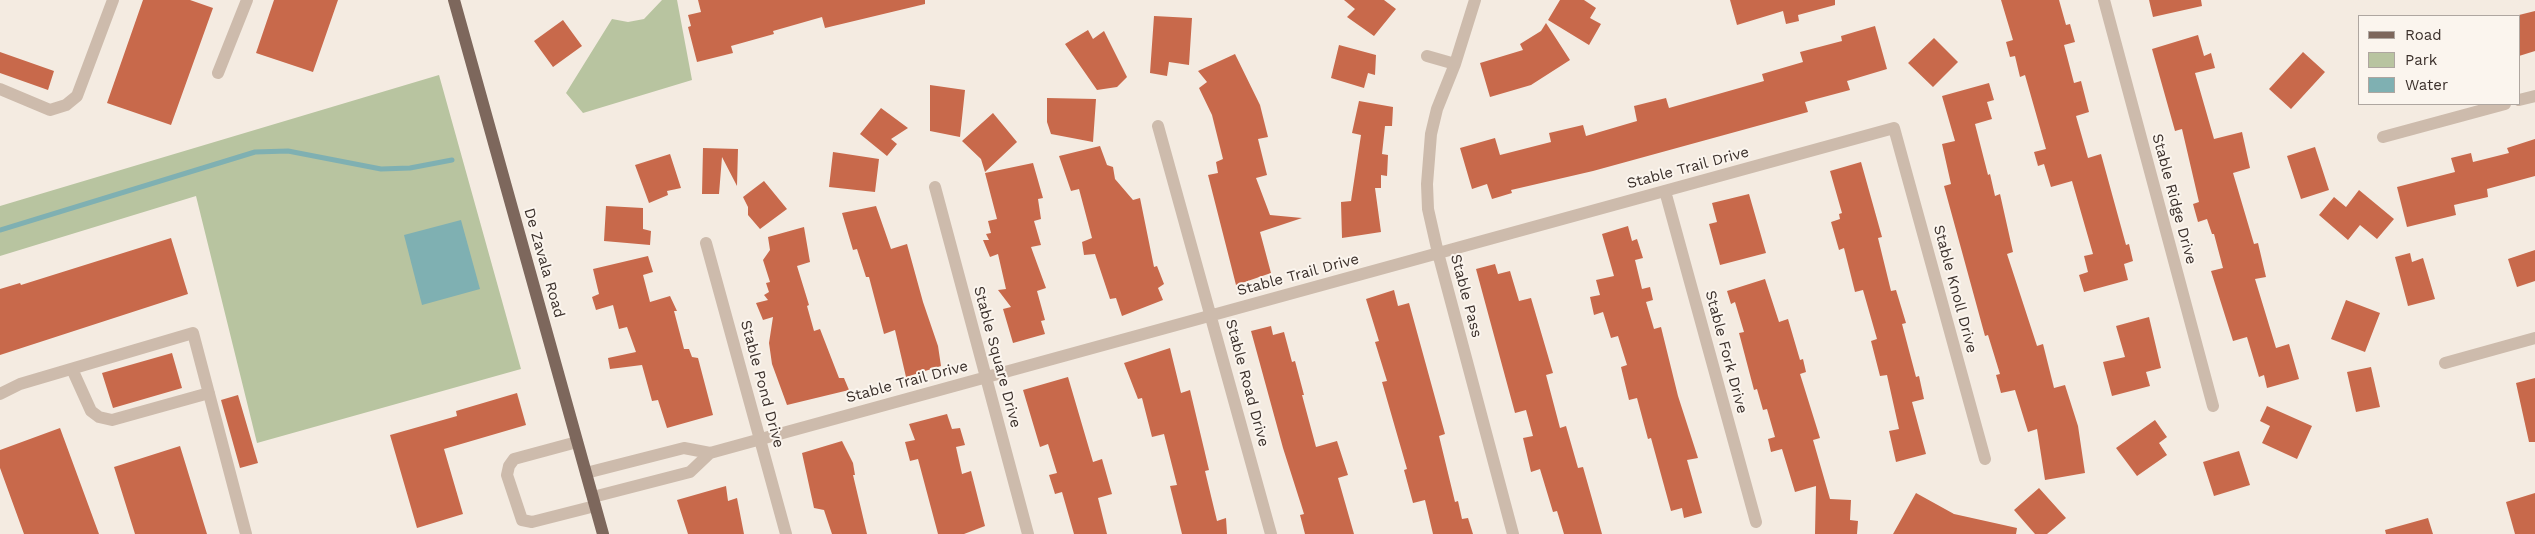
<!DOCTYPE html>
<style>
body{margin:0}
#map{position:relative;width:2535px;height:534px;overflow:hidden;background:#f4ebe1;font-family:"Work Sans",sans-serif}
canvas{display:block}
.legend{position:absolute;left:2358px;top:15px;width:162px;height:90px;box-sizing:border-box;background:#fbf5ee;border:1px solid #aea6a0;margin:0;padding:6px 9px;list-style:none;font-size:15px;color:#3b302b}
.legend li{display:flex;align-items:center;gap:10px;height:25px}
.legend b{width:25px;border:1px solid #aea6a0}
</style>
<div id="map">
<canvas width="2535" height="534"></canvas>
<ul class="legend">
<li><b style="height:6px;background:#7d675c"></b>Road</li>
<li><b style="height:14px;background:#b8c4a0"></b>Park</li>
<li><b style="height:14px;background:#7fb0b2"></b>Water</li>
</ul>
</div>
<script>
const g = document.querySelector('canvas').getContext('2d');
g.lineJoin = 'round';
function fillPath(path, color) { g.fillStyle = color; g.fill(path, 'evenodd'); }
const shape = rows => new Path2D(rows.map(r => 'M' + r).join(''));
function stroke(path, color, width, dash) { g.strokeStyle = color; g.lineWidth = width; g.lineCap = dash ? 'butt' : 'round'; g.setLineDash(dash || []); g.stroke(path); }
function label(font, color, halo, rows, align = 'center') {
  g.font = font + ' "Work Sans",sans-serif'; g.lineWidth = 4; g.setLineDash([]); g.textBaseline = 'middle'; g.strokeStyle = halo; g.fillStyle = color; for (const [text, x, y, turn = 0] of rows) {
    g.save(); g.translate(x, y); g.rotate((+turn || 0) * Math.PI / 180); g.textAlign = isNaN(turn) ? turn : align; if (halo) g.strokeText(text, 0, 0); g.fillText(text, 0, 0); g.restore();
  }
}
fillPath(shape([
 [662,0,677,0,692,80,583,113,566,93,612,19,628,22,644,19],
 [439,75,521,369,257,443,196,196,0,256,0,206]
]), '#b8c4a0');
fillPath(shape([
 [461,220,480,289,422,305,404,235]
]), '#7fb0b2');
stroke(shape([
 [0,230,255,152,288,151,381,169,410,168,452,160]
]), '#7fb0b2', 5);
fillPath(shape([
 [143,0,190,0,213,8,171,125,107,103],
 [274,0,338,0,313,72,256,53],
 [698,0,925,0,925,4,825,28,822,17,773,31,774,34,731,46,733,53,697,62,688,27,691,26,688,15,701,12],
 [1344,0,1384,0,1396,9,1374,36,1347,17,1355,9],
 [1560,0,1584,0,1596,8,1590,18,1601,24,1589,45,1548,20],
 [1730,0,1835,0,1835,5,1798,15,1799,21,1786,24,1783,11,1737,25],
 [2001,0,2059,0,2066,25,2070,24,2075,42,2064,45,2074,83,2081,81,2089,112,2076,116,2088,158,2101,154,2126,245,2129,244,2133,261,2124,264,2128,280,2084,292,2079,275,2088,272,2084,256,2093,254,2072,181,2051,187,2044,164,2038,166,2034,152,2046,149,2025,75,2020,77,2015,56,2010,57,2006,42,2013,40],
 [2149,0,2201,0,2202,6,2153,17],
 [2535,11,2535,51,2519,56,2519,15],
 [1154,16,1192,18,1189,65,1169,62,1167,76,1150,73],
 [563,20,582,46,553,67,534,41],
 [1546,23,1570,60,1531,85,1490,97,1480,63,1523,50,1520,44,1541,31],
 [1875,26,1887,69,1847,81,1850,90,1805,102,1808,112,1593,171,1511,190,1512,193,1492,199,1487,184,1472,189,1460,148,1495,138,1500,155,1551,142,1549,133,1583,125,1586,136,1637,121,1634,106,1666,98,1669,108,1764,81,1762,74,1803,62,1800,52,1842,41,1841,36],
 [1088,30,1093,39,1104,31,1127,77,1117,87,1097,90,1065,44],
 [2198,35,2204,56,2211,53,2215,68,2195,73,2214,139,2242,132,2250,168,2233,173,2254,244,2258,243,2266,277,2255,279,2276,348,2289,344,2299,379,2267,388,2264,375,2259,377,2247,337,2233,341,2211,271,2223,268,2214,234,2212,234,2207,219,2198,222,2193,204,2199,202,2182,129,2175,131,2152,49],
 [1934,38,1958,62,1933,87,1908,63],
 [1339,45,1376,55,1375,75,1368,73,1364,88,1331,78],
 [0,52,54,71,48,90,0,73],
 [2303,52,2325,72,2291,109,2269,89],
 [1235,54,1260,105,1268,137,1258,139,1267,175,1256,178,1270,215,1302,218,1260,232,1271,273,1236,285,1208,175,1218,173,1216,162,1223,159,1212,115,1199,88,1207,82,1198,71],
 [1989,83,1994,100,1987,102,1992,119,1975,124,1988,175,1990,174,1995,196,2000,194,2013,252,2007,254,2037,346,2043,344,2054,388,2065,385,2078,426,2085,473,2045,480,2037,429,2028,432,2015,390,2001,393,1996,375,2000,374,1988,335,1985,336,1944,186,1951,184,1942,144,1955,141,1942,96],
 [930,85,965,90,960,137,930,131],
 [1047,98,1096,99,1093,142,1051,134,1047,122],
 [1359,101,1393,107,1392,126,1385,126,1382,154,1388,155,1387,176,1381,175,1381,188,1375,188,1381,232,1342,238,1341,202,1351,201,1361,135,1352,133],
 [881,108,908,128,891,139,897,144,887,156,860,134],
 [993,113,1017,142,985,172,981,159,962,141],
 [2535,139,2535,176,2487,189,2488,197,2454,205,2456,215,2407,227,2397,187,2455,172,2451,158,2471,153,2473,162,2509,153,2507,148],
 [1100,146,1107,165,1113,167,1115,179,1133,200,1140,198,1154,267,1157,266,1164,284,1158,288,1163,300,1122,316,1116,298,1110,299,1095,254,1084,255,1082,242,1092,238,1079,189,1071,191,1059,156],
 [2315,147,2329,190,2301,199,2287,156],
 [703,148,738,149,737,186,722,157,719,194,702,194],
 [833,152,879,159,875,192,829,187],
 [670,154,681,188,667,191,668,195,649,203,635,165],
 [1861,162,1882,237,1878,238,1891,291,1896,290,1906,323,1902,324,1916,377,1919,376,1924,399,1912,402,1926,454,1896,462,1889,431,1899,429,1887,375,1880,376,1871,341,1877,339,1863,290,1855,292,1844,248,1839,250,1831,222,1840,219,1839,214,1842,213,1830,171],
 [1033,163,1043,198,1038,199,1041,219,1034,221,1041,245,1031,247,1046,288,1037,291,1045,320,1041,321,1045,334,1013,343,1003,309,1011,307,998,290,1006,289,998,254,990,257,983,240,989,240,986,234,991,233,988,221,997,219,985,173],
 [764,181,787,209,760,229,748,215,748,207,743,197],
 [2359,190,2394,219,2377,239,2360,225,2348,240,2319,215,2334,197,2346,207],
 [1749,194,1766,253,1720,265,1709,224,1717,222,1712,203],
 [606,206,643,208,643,229,651,231,650,245,604,241],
 [876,206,891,249,907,244,923,302,938,346,941,366,906,377,895,330,884,334,869,277,866,277,857,249,853,250,842,213],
 [1628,226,1632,241,1637,239,1643,258,1635,260,1642,289,1650,287,1653,300,1646,302,1654,329,1661,327,1678,396,1698,458,1687,460,1702,513,1684,518,1682,508,1671,511,1651,438,1648,439,1637,398,1629,400,1621,367,1627,365,1618,336,1611,338,1603,312,1594,315,1590,297,1600,295,1596,280,1614,276,1602,234],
 [804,227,810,262,797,266,809,305,807,306,814,331,820,329,839,378,844,378,849,390,787,405,772,364,769,343,773,317,763,320,756,303,768,300,764,295,769,292,766,283,770,282,763,260,770,250,768,237],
 [171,238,188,294,0,355,0,289,20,283,21,285],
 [2535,250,2535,281,2517,287,2508,259],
 [2410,253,2412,262,2423,258,2435,299,2408,306,2395,257],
 [648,256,653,272,643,275,650,302,670,296,677,311,674,311,684,349,689,349,692,357,698,358,713,415,667,428,658,400,652,401,642,365,610,369,608,358,636,352,627,327,619,329,613,305,596,310,592,297,599,294,593,269],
 [1495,264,1498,274,1510,271,1519,301,1531,298,1553,373,1546,375,1560,428,1566,426,1578,468,1583,467,1602,534,1564,534,1557,511,1553,512,1540,469,1531,472,1523,438,1533,436,1526,410,1515,413,1476,269],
 [1765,279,1779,322,1788,319,1800,360,1803,359,1806,372,1800,374,1820,438,1813,440,1830,499,1851,500,1850,520,1858,521,1857,534,1815,534,1816,486,1795,492,1782,449,1771,452,1768,439,1775,437,1767,409,1763,410,1757,389,1754,390,1739,333,1744,332,1735,302,1731,304,1727,291],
 [1394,290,1398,306,1409,303,1445,434,1439,436,1455,502,1458,501,1462,519,1468,518,1473,534,1433,534,1425,500,1413,503,1404,470,1407,469,1382,382,1387,381,1375,342,1379,341,1366,299],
 [2346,300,2380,313,2365,352,2331,339],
 [2149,317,2161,368,2146,372,2150,386,2112,396,2103,362,2125,357,2116,326],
 [1271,326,1273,335,1284,332,1292,362,1295,361,1304,395,1302,395,1316,447,1337,441,1348,475,1338,478,1354,534,1305,534,1300,515,1304,514,1283,448,1251,331],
 [1170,348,1181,393,1190,390,1209,470,1205,471,1217,521,1226,518,1227,534,1182,534,1170,486,1177,485,1164,434,1152,437,1142,398,1138,399,1124,363],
 [172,353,182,388,113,408,102,373],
 [2371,367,2380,407,2356,412,2347,372],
 [1068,377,1093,462,1102,459,1112,494,1098,498,1107,534,1074,534,1062,492,1055,494,1049,475,1057,473,1048,444,1040,447,1023,390],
 [2535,378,2535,442,2529,442,2516,383],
 [517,393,526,425,444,449,463,514,417,528,390,435,457,416,456,411],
 [238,395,258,463,240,468,221,400],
 [2267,406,2312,426,2297,459,2262,443,2270,426,2260,421],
 [947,414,952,429,960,428,965,445,956,447,962,474,971,471,985,526,964,534,938,534,918,459,910,461,905,442,915,440,909,424],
 [2155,420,2167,437,2159,443,2167,455,2137,476,2116,448],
 [60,428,99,534,24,534,0,468,0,450],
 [842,441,853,463,855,475,853,475,867,534,832,534,824,510,814,508,802,453],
 [180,446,207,534,135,534,114,467],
 [2239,451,2250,485,2214,496,2203,462],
 [726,486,728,501,737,498,744,534,688,534,677,500],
 [2039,488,2066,518,2047,534,2035,534,2014,510],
 [1916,493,1954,514,2017,528,2016,534,1893,534],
 [2535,493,2535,534,2515,534,2506,502],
 [2428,518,2433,534,2386,534,2385,530]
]), '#c8694b');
stroke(shape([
 [1475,0,1455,64,1437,109,1431,134,1427,184,1428,209,1438,253,1513,534],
 [2104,0,2213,406],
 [1427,56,1455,64],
 [218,73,247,0],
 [0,89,50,110,66,105,77,96,113,0],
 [2519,100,2535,96],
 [1158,126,1271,534],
 [2383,137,2505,104],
 [935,187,1028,534],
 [1665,191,1756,522],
 [706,243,786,534],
 [2445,363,2535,338],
 [72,369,91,411,99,417,112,420,209,393],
 [0,394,20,384,193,333,246,534],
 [577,442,514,459,509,466,507,475,522,520,532,522,595,506],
 [586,473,684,448,710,453,1894,128,1985,459],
 [593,497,690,472,710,453]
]), '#cdbbac', 12);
stroke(shape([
 [454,0,603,534]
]), '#7d675c', 12);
label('15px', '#3b302b', '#fbf5ee', [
 ["Stable Trail Drive",1688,168,-15],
 ["Stable Ridge Drive",2174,199,75],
 ["De Zavala Road",544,263,74],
 ["Stable Trail Drive",1298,275,-15],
 ["Stable Knoll Drive",1955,289,75],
 ["Stable Pass",1466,296,75],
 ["Stable Fork Drive",1726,352,75],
 ["Stable Square Drive",997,357,75],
 ["Stable Trail Drive",907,382,-15],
 ["Stable Road Drive",1247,383,75],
 ["Stable Pond Drive",762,384,75]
]);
</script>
